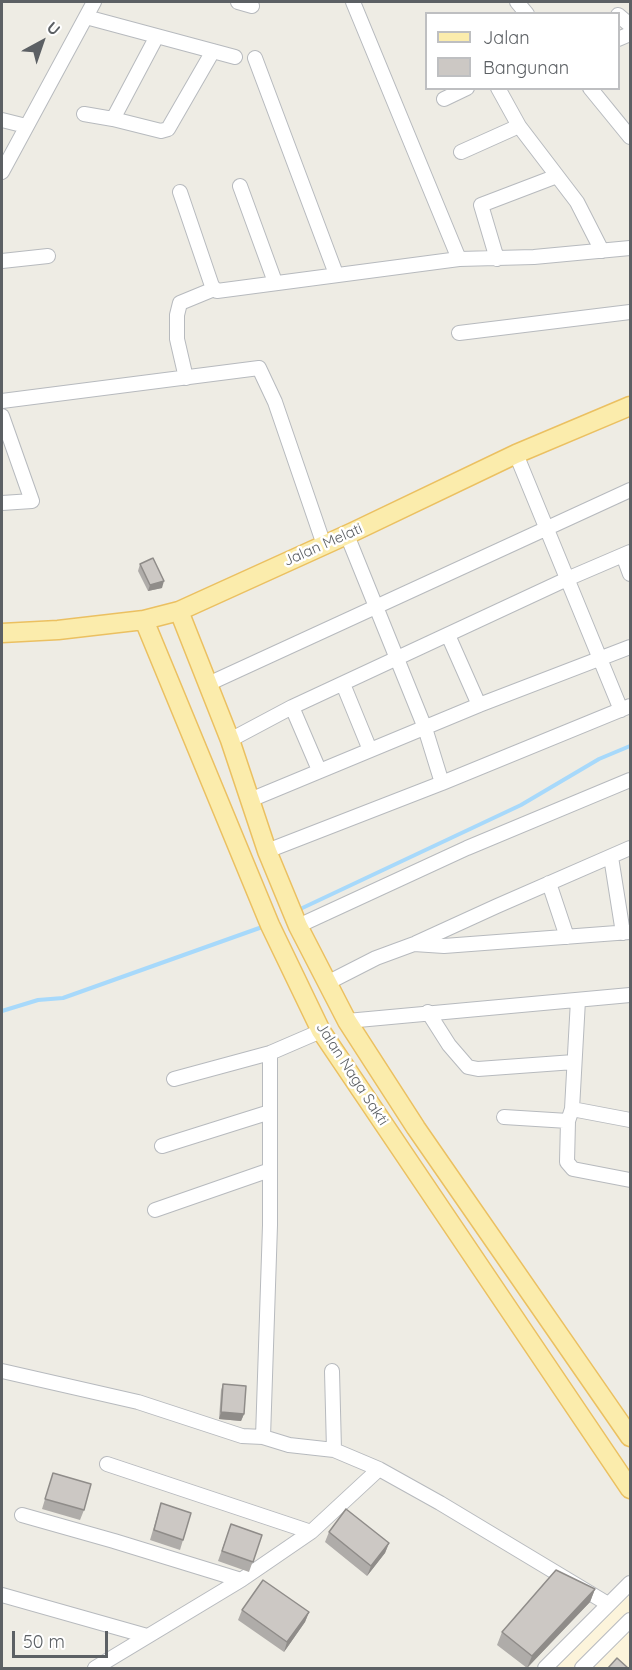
<!DOCTYPE html>
<style>
body{margin:0}
#map{position:relative;width:632px;height:1670px;overflow:hidden;background:#eeece4;font-family:Quicksand,sans-serif}
canvas{display:block}
.frame{position:absolute;inset:0;border:3px solid #5c6064;pointer-events:none}
.legend{position:absolute;left:425px;top:12px;width:195px;height:78px;box-sizing:border-box;background:#fff;border:2px solid #bebfc1;margin:0;padding:8px 10px;list-style:none;font-size:18px;color:#5c6064}
.legend li{display:flex;align-items:center;gap:12px;height:30px}
.legend b{width:30px;border:2px solid #bebfc1}
.north{position:absolute;left:12px;top:12px;width:60px;height:60px;-webkit-text-stroke:4px #fff;paint-order:stroke;rotate:40deg;font-size:16px;font-weight:700;line-height:24px;text-align:center;color:#5c6064}
.north::after{content:'';display:block;margin:auto;width:21px;height:27px;background:#5c6064;clip-path:polygon(50% 0,100% 100%,50% 72%,0 100%)}
.scale{position:absolute;left:12px;top:1631px;width:96px;height:27px;box-sizing:border-box;border:3px solid #5c6064;border-top:0;padding-left:8px;font-size:18px;line-height:21px;white-space:nowrap;color:#5c6064;-webkit-text-stroke:4px #fff;paint-order:stroke}
</style>
<div id="map">
<canvas width="632" height="1670"></canvas>
<div class="frame"></div>
<ul class="legend">
<li><b style="height:8px;background:#fbecac"></b>Jalan</li>
<li><b style="height:16px;background:#ccc8c4"></b>Bangunan</li>
</ul>
<div class="north">U</div>
<div class="scale">50 m</div>
</div>
<script>
const g = document.querySelector('canvas').getContext('2d');
g.lineJoin = 'round';
function fillPath(path, color) { g.fillStyle = color; g.fill(path, 'evenodd'); }
const shape = rows => new Path2D(rows.map(r => 'M' + r).join(''));
function stroke(path, color, width, dash) { g.strokeStyle = color; g.lineWidth = width; g.lineCap = dash ? 'butt' : 'round'; g.setLineDash(dash || []); g.stroke(path); }
function label(font, color, halo, rows, align = 'center') {
  g.font = font + ' Quicksand,sans-serif'; g.lineWidth = 5; g.setLineDash([]); g.textBaseline = 'middle'; g.strokeStyle = halo; g.fillStyle = color; for (const [text, x, y, turn = 0] of rows) {
    g.save(); g.translate(x, y); g.rotate((+turn || 0) * Math.PI / 180); g.textAlign = isNaN(turn) ? turn : align; if (halo) g.strokeText(text, 0, 0); g.fillText(text, 0, 0); g.restore();
  }
}
fillPath(shape([
 [630,1594,630,1668,555,1668]
]), '#fcf4db');
stroke(shape([
 [296,911,521,805,599,759,630,746],
 [2,1011,38,1000,63,998,265,926]
]), '#a7d9fb', 4);
const minor = shape([
 [238,2,252,6],
 [353,2,459,259],
 [517,2,527,14],
 [618,15,630,25],
 [86,17,235,57],
 [618,39,630,34],
 [255,58,336,274],
 [498,88,519,126,577,202,602,251],
 [590,88,630,137],
 [444,99,467,88],
 [84,114,113,119,161,131,168,129,213,51],
 [113,119,157,36],
 [2,120,26,126],
 [461,152,519,126],
 [2,172,94,2],
 [240,186,275,282],
 [180,192,212,286,217,291,459,259,534,257,630,248],
 [497,259,481,205,557,176],
 [2,261,48,256],
 [459,333,630,312],
 [186,378,177,339,177,315,180,303,214,289],
 [2,401,259,368,275,402,324,545],
 [2,416,32,501,2,503],
 [516,454,621,710],
 [623,555,630,574],
 [448,635,479,705],
 [208,684,630,490],
 [343,684,370,750],
 [292,707,319,770],
 [230,740,292,707,567,579,630,552],
 [442,783,630,706],
 [250,800,479,705,630,647],
 [267,851,442,783,425,728,347,535],
 [611,857,623,933],
 [549,883,567,937],
 [298,926,467,848,630,780],
 [416,943,497,906,630,848],
 [327,983,376,958,414,944,444,946,630,932],
 [578,1000,572,1109,568,1121,567,1162,573,1169,630,1180],
 [428,1012,449,1045,468,1067,478,1069,574,1062],
 [347,1021,630,995],
 [174,1079,270,1053,321,1031],
 [572,1109,630,1120],
 [504,1117,568,1121],
 [162,1146,270,1112],
 [155,1210,270,1170],
 [2,1371,138,1402,242,1436,263,1437,289,1445,334,1450,379,1469,440,1503,608,1604],
 [332,1371,334,1450],
 [263,1437,270,1225,270,1053],
 [107,1464,311,1532],
 [22,1515,114,1541,241,1580],
 [2,1595,147,1636],
 [95,1668,241,1580,311,1532,379,1469],
 [545,1668,630,1583],
 [582,1668,630,1620]
]);
const major = shape([
 [179,611,230,740,267,851,298,926,347,1021,416,1128,630,1437],
 [144,620,270,925,321,1031,630,1489],
 [2,633,58,630,144,620,179,611,353,532,516,454,630,406]
]);
stroke(minor, '#b7babe', 16);
stroke(major, '#ebc061', 21);
stroke(minor, '#fff', 14);
stroke(major, '#fbecac', 18);
fillPath(shape([
 [140,564,162,588,148,591,138,571],
 [223,1384,244,1414,241,1421,219,1419,221,1390],
 [53,1473,84,1510,80,1520,42,1509],
 [161,1503,183,1540,180,1550,150,1540],
 [231,1524,262,1535,249,1572,218,1561],
 [329,1532,389,1543,385,1553,367,1576,325,1542],
 [595,1589,590,1602,527,1668,497,1645,502,1632],
 [242,1610,309,1612,305,1622,284,1652,238,1620]
]), '#afaca9');
fillPath(shape([
 [164,581,162,588,148,591,150,585],
 [221,1412,244,1414,241,1421,219,1419],
 [389,1543,385,1553,367,1576,371,1566],
 [595,1589,590,1602,527,1668,532,1656],
 [309,1612,305,1622,284,1652,287,1642]
]), '#8f8c89');
const building = shape([
 [153,558,164,581,150,585,140,564,153,558],
 [223,1384,246,1386,244,1414,221,1412,223,1384],
 [53,1473,91,1484,84,1510,45,1499,53,1473],
 [161,1503,191,1513,183,1540,154,1530,161,1503],
 [346,1509,389,1543,371,1566,329,1532,346,1509],
 [231,1524,262,1535,253,1562,222,1551,231,1524],
 [556,1570,595,1589,532,1656,502,1632,556,1570],
 [263,1580,309,1612,287,1642,242,1610,263,1580],
 [617,1658,628,1668,608,1668,617,1658]
]);
fillPath(building, '#ccc8c4');
stroke(building, '#8f8c89', 1.5);
label('15px', '#5c6064', '#fff', [
 ["Jalan Melati",323,545,-24],
 ["Jalan Naga Sakti",352,1074,57]
]);
</script>
